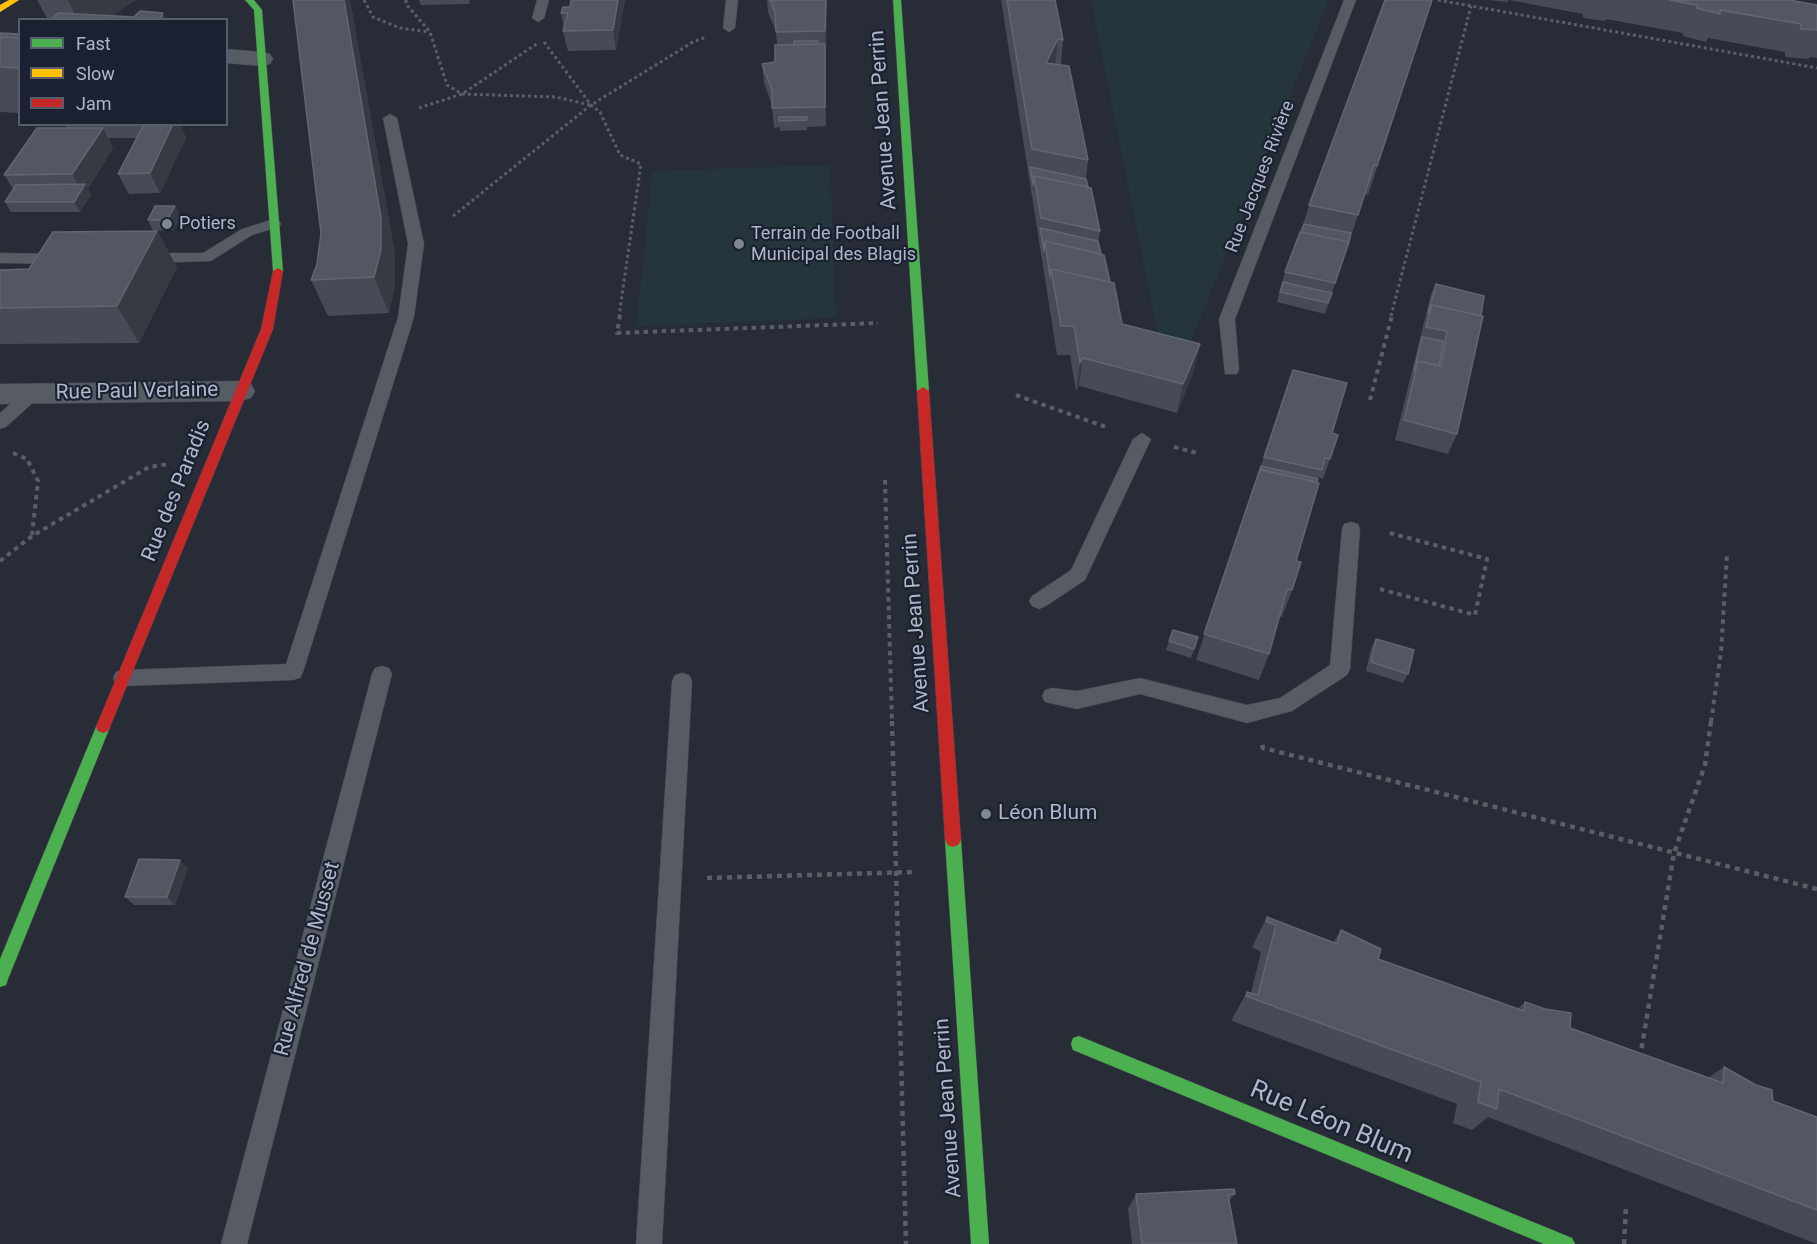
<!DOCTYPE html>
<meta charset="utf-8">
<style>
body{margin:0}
#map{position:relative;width:1817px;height:1244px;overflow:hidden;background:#272c36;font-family:Roboto,sans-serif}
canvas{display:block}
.legend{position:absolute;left:18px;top:18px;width:210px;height:108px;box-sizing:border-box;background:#1a2131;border:2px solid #565d6d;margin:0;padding:8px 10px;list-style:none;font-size:18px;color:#b0b7c8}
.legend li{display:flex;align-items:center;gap:12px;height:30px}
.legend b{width:30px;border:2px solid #565d6d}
</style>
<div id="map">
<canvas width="1817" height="1244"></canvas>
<ul class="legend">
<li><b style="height:8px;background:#4caf50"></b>Fast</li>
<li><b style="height:8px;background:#ffc107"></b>Slow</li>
<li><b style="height:8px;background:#c62828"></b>Jam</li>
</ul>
</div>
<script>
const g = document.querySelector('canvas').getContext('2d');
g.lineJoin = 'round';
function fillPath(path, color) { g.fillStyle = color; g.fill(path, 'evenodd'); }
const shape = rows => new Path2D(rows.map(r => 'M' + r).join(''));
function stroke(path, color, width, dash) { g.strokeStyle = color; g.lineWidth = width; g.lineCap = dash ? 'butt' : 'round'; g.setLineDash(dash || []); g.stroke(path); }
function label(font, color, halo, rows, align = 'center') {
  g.font = font + ' Roboto,sans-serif'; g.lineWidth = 4.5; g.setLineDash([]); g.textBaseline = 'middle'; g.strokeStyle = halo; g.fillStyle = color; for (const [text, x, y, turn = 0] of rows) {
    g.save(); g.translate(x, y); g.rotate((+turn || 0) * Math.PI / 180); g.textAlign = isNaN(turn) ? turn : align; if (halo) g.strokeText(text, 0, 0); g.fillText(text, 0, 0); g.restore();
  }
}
fillPath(shape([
 [1091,0,1329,0,1188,348,1158,335],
 [830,165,836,318,636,326,653,171]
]), '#24363c');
const lane = shape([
 [537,0,549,0,544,18,538,22,532,18,537,0],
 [726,0,738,0,735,28,729,32,723,28,726,0],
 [1344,0,1356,0,1235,319,1239,370,1237,374,1225,374,1219,319,1344,0],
 [390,114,397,118,424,244,414,317,303,672,300,678,293,680,123,686,116,684,113,678,116,672,123,670,286,664,398,317,408,244,383,118,390,114],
 [274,219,279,221,281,224,279,227,252,235,211,261,147,263,139,258,147,253,203,253,242,229,274,219],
 [0,253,63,254,71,259,63,264,0,263,0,253],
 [33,387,39,389,41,393,39,397,6,427,0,429,0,413,27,389,33,387],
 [1142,433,1151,439,1085,580,1046,606,1039,609,1032,606,1029,601,1032,596,1071,570,1133,439,1142,433],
 [1351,522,1358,524,1360,529,1350,669,1347,675,1292,711,1247,723,1140,694,1077,709,1045,702,1042,696,1045,690,1052,688,1077,691,1140,678,1247,705,1280,698,1330,665,1342,529,1344,524,1351,522],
 [382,666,389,668,392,674,247,1244,221,1244,372,674,375,668,382,666],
 [682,673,689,675,692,681,662,1244,636,1244,672,681,675,675,682,673]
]);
const street = shape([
 [226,49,262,52,270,54,273,59,270,64,262,66,226,63,226,49],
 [241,381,251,384,255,391,251,398,241,401,0,404,0,384,241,381]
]);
const fast = shape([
 [245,0,254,0,262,10,283,271,278,274,273,271,254,10,245,0],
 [893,0,901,0,929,391,923,395,917,391,893,0],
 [103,721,108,723,110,727,8,979,6,985,0,987,0,959,96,727,98,723,103,721],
 [953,833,958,835,961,840,989,1244,971,1244,945,840,948,835,953,833],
 [1079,1036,1572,1238,1575,1244,1544,1244,1073,1050,1071,1044,1073,1038,1079,1036]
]);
const slow = shape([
 [9,0,19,0,0,12,0,5,9,0]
]);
const jam = shape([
 [278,268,283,271,273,329,110,727,108,731,103,733,98,731,96,727,261,329,273,271,278,268],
 [923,387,929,391,961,840,958,845,953,847,948,845,945,840,917,391,923,387]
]);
stroke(lane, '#43474f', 1);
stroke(street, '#43474f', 1);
stroke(fast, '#43474f', 1);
stroke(slow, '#43474f', 1);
stroke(jam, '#43474f', 1);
stroke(shape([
 [364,0,373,17,400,28,429,32],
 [406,0,406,4,430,32,447,85,462,94,556,97,590,105],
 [1438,0,1817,68],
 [544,42,591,105,600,112,620,155,641,164,619,316],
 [419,108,462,94,538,43],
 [453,216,591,105,693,42,706,37],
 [1391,316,1471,6]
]), '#5a5f67', 3, [3, 3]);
stroke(shape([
 [620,315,617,333,878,323],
 [1016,395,1109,428],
 [1370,400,1392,315],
 [1174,447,1197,453],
 [13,453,27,459,38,481,32,535],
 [885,480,892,722],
 [0,561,32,536,149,467,169,464],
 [1380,589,1475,615,1487,559,1386,532],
 [1711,722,1721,652,1727,554]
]), '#5a5f67', 4, [4.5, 4.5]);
stroke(shape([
 [892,721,906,1244],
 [1262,745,1263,748,1817,889],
 [707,878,912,872],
 [1640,1058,1674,853,1705,765,1711,721],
 [1624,1244,1626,1207]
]), '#5a5f67', 4.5, [5, 5]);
fillPath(lane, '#575b64');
fillPath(street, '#575b64');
fillPath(fast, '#4caf50');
fillPath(slow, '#ffc107');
fillPath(jam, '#c62828');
fillPath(shape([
 [37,0,136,0,112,15,134,17,163,13,166,20,48,20],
 [293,0,350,0,395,254,395,286,389,313,328,316,311,280,317,264,321,233],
 [419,0,470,0,469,4,421,5],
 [625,0,616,50,568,51,563,31,564,28,561,13,570,7],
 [767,0,827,0,826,51,826,126,807,127,807,130,780,131,780,127,774,128,772,105,764,83,762,64,775,62,777,45,776,31,768,13],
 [1001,0,1055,0,1063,40,1061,65,1088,160,1086,179,1100,231,1098,243,1122,324,1200,344,1193,373,1177,413,1079,386,1076,392,1070,355,1057,355],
 [1432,0,1368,195,1365,194,1325,314,1277,302,1285,272,1301,232,1309,205],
 [1489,0,1509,0,1508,2],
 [1509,0,1789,0,1817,5,1817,58,1810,57,1809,59,1785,57,1785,52,1708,38,1706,42,1683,36,1683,33,1606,19,1605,21,1583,18,1583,14],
 [0,33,20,34,20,113,0,112],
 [64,124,180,124,186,138,160,193,129,194,118,174,137,138,108,138,113,148,88,189,91,195,80,212,11,212,5,202,13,189,4,175,66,128],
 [175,206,181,217,173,230,153,231,148,220],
 [157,231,177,267,139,343,0,344,0,270,29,269],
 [1436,284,1484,296,1457,434,1448,454,1395,440,1431,294],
 [1293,370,1332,433,1330,459,1323,479,1319,477,1318,479,1296,561,1292,590,1282,617,1279,616,1269,654,1259,680,1196,660],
 [1376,639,1408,674,1403,683,1366,671,1371,648],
 [1169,641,1195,647,1191,658,1166,650],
 [188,868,175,905,134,905,125,897],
 [1267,917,1333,943,1341,930,1378,959,1517,1009,1525,1002,1570,1028,1708,1078,1724,1067,1773,1101,1817,1117,1817,1244,1488,1117,1472,1130,1453,1123,1457,1104,1232,1021,1233,1017,1247,992,1251,993,1261,952,1252,947],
 [1136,1194,1235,1194,1229,1201,1237,1244,1132,1244,1128,1209]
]), '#474b55');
fillPath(shape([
 [68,0,136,0,106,20,78,20],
 [344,0,350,0,395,254,395,286,389,313,374,277],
 [618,0,625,0,616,50,613,30],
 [826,0,827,0,826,51,825,31],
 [163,13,166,20,160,20],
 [1058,39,1055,68,1046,63],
 [825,44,826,64,826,126,825,107],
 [173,124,180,124,186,138,160,193,150,173],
 [103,128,113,148,88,189,91,195,80,212,74,202,81,190,72,174],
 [175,206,181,217,173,230,167,220],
 [157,231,177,267,139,343,117,306],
 [1200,344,1193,373,1177,413,1183,384],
 [1083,358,1079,386,1076,392,1080,363],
 [180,860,188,868,175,905,167,897]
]), '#353a43');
const building = shape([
 [293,0,344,0,381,218,381,250,374,277,311,280,317,264,321,233,293,0],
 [571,0,618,0,613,30,563,31,568,13,561,13,563,7,570,7,571,0],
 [770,0,826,0,825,31,776,32,775,13,770,0],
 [1007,0,1055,0,1063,40,1058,39,1046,63,1069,66,1088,160,1032,149,1007,0],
 [1385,0,1432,0,1377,166,1374,165,1358,215,1309,205,1385,0],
 [1670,0,1789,0,1817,5,1817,30,1801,29,1801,24,1720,10,1720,14,1697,8,1697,5,1670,0],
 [140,11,163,13,160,20,51,20,58,13,134,17,140,11],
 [0,33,20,34,20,38,0,37,0,33],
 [0,37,20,38,20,68,0,67,0,37],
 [794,41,818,41,818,44,794,45,794,41],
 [825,44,825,107,772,108,772,90,762,64,775,62,775,45,825,44],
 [779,117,807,117,807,120,779,121,779,117],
 [144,124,173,124,150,173,118,174,144,124],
 [37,128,103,128,72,174,4,175,37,128],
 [1030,167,1086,179,1088,187,1034,176,1033,185,1030,167],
 [1034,176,1091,188,1100,231,1041,218,1034,176],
 [85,184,74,202,5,202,16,185,85,184],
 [155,206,175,206,167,220,148,220,155,206],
 [1304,224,1351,233,1349,242,1301,232,1304,224],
 [1040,228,1098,241,1101,254,1045,241,1044,251,1040,228],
 [157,231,117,306,0,308,0,270,29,269,53,232,157,231],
 [1300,232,1349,242,1335,283,1285,272,1300,232],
 [1045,241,1104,255,1110,282,1051,269,1050,277,1045,241],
 [1051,269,1114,283,1122,324,1200,344,1183,384,1083,358,1080,363,1074,326,1061,326,1051,269],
 [1283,282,1332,293,1328,303,1280,292,1283,282],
 [1436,284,1484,296,1481,316,1432,305,1428,314,1436,284],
 [1432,305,1483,316,1457,434,1404,420,1418,361,1441,366,1447,331,1426,327,1432,305],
 [1422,337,1443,341,1439,366,1418,361,1414,371,1422,337],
 [1293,370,1347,383,1332,433,1338,435,1330,459,1325,458,1322,470,1264,457,1293,370],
 [1261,466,1318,479,1317,482,1260,470,1261,466],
 [1260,469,1319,483,1296,561,1301,562,1292,590,1287,589,1269,654,1204,634,1260,469],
 [1173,630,1198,637,1194,649,1169,641,1173,630],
 [1376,639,1414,650,1408,674,1371,662,1376,639],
 [139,859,180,860,167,897,125,897,139,859],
 [1267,917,1337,944,1341,930,1381,949,1378,959,1524,1011,1525,1002,1545,1009,1571,1013,1570,1028,1723,1083,1724,1067,1756,1085,1772,1090,1773,1101,1817,1117,1817,1210,1499,1089,1497,1109,1478,1102,1481,1082,1246,996,1247,992,1258,995,1276,925,1266,921,1267,917],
 [1234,1189,1235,1194,1228,1195,1237,1244,1142,1244,1136,1194,1234,1189]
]);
fillPath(building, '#525761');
stroke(building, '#616671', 1.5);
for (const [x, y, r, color] of [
 [167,224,6,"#808695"],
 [739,244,6,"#808695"],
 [986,814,6,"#808695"]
]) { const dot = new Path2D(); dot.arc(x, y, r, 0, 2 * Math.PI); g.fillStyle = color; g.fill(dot); stroke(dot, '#1a2131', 2); }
label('18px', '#b0b7c8', '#1a2131', [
 ["Rue Jacques Rivière",1261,177,-69]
]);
label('18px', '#b0b7c8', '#1a2131', [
 ["Potiers",179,224],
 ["Terrain de Football",751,234],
 ["Municipal des Blagis",751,255]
], 'left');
label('21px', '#b0b7c8', '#1a2131', [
 ["Avenue Jean Perrin",884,120,-94],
 ["Rue Paul Verlaine",137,392,-1],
 ["Rue des Paradis",177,491,-68],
 ["Avenue Jean Perrin",917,623,-94],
 ["Rue Alfred de Musset",308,959,-75],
 ["Avenue Jean Perrin",949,1108,-94]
]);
label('21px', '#b0b7c8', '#1a2131', [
 ["Léon Blum",998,814]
], 'left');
label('26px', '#b0b7c8', '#1a2131', [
 ["Rue Léon Blum",1331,1123,23]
]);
</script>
